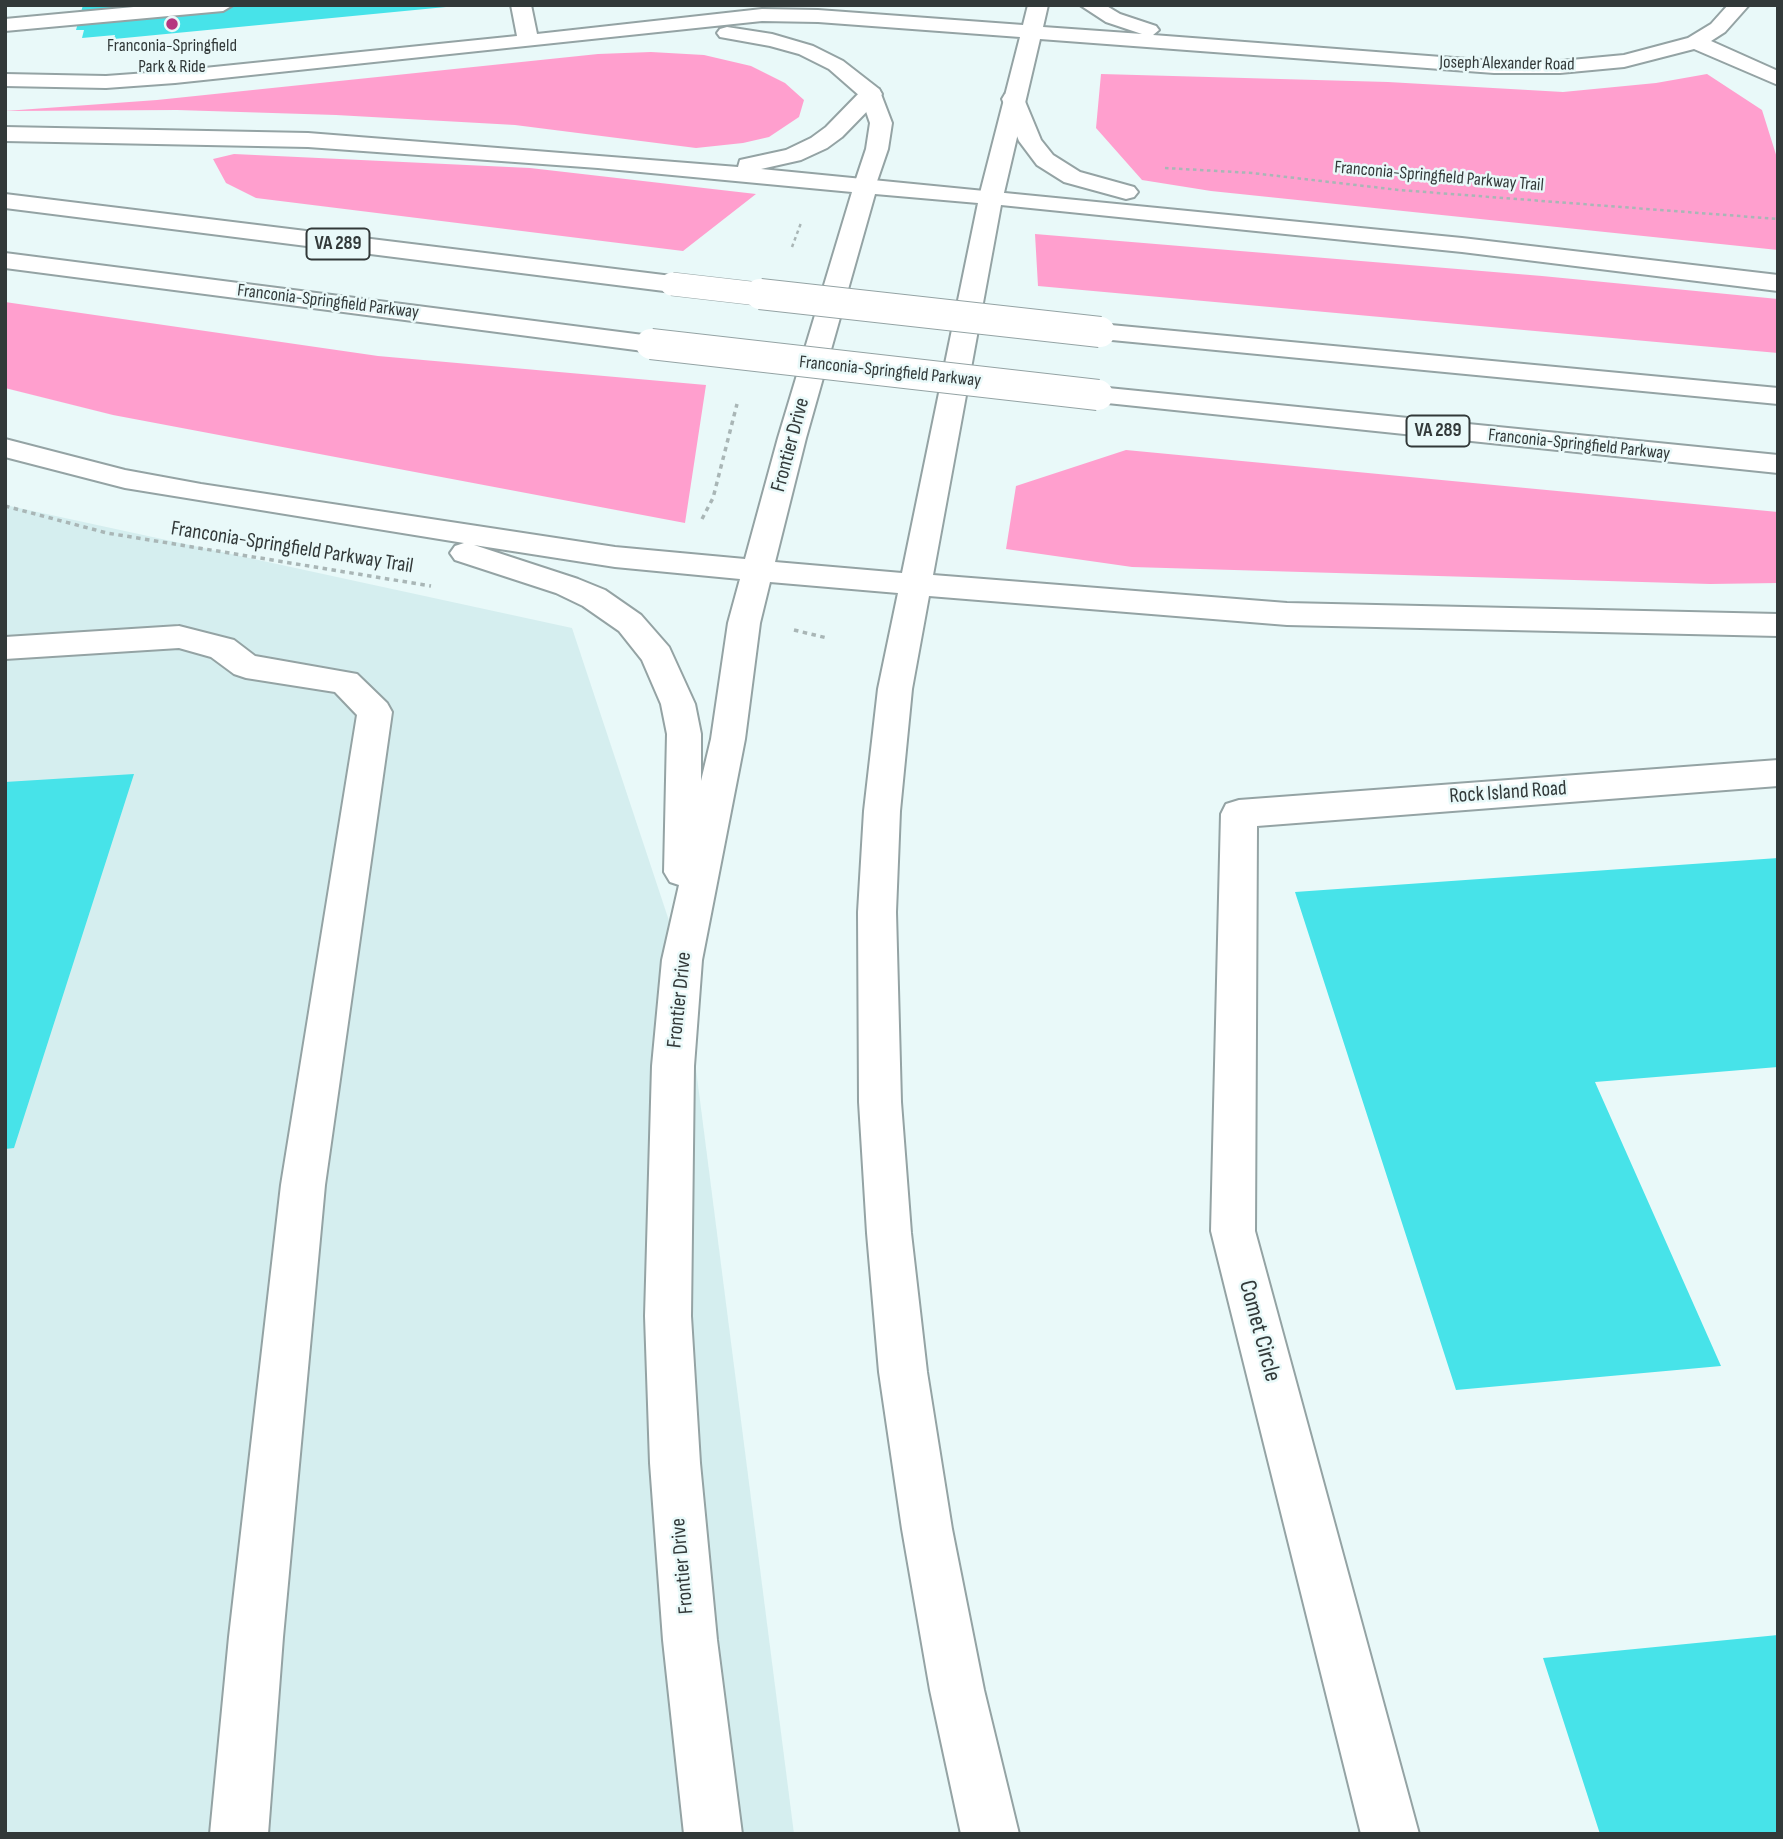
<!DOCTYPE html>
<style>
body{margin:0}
#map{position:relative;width:1783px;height:1839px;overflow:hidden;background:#e9f9f9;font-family:"Sofia Sans Condensed",sans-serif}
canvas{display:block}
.frame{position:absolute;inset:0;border:7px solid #323939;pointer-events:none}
</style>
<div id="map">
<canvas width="1783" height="1839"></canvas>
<div class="frame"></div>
</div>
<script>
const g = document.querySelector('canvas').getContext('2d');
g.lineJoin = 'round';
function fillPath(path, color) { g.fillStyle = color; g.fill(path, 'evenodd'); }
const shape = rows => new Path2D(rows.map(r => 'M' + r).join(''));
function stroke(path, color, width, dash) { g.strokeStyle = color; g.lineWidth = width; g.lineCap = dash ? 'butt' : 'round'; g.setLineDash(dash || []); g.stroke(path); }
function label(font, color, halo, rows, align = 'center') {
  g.font = font + ' "Sofia Sans Condensed",sans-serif'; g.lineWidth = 5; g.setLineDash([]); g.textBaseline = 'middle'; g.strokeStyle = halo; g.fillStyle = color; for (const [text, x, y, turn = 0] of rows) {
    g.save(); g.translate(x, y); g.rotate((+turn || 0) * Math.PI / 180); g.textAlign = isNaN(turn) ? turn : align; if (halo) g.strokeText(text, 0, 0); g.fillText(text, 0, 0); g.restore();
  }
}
fillPath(shape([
 [5,505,572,628,682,960,794,1834,5,1834]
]), '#d5eeef');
fillPath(shape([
 [651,52,704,55,751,66,785,83,804,100,799,117,769,137,743,143,696,148,515,125,336,115,177,110,5,111,157,100,598,54],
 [1101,74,1388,82,1563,92,1656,83,1707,74,1762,110,1778,161,1778,250,1211,191,1142,180,1096,128],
 [234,154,530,168,756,194,683,251,256,198,226,183,213,159],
 [1035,234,1542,276,1778,299,1778,353,1038,286],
 [5,302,378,356,706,385,685,523,113,415,5,388],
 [1126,450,1778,512,1778,583,1710,584,1132,567,1006,549,1016,486]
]), '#ff9fce');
fillPath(shape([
 [83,5,445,5,446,7,114,39,115,35,82,38,84,30,76,30],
 [134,774,14,1148,5,1149,5,782],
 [1778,858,1778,1067,1595,1082,1721,1366,1456,1390,1295,892],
 [1778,1635,1778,1834,1600,1834,1543,1658]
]), '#47e3e9');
const minor = shape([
 [155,5,233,5,223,11,5,31,5,19,155,5],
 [511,5,531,5,537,34,762,9,818,10,1023,25,1028,5,1048,5,1043,27,1142,34,1106,22,1080,5,1105,5,1120,14,1156,26,1159,30,1153,35,1494,61,1560,61,1624,55,1688,38,1711,24,1728,5,1749,5,1725,32,1711,41,1778,71,1778,85,1694,49,1624,67,1560,73,1494,73,1040,39,1003,197,999,202,991,204,983,202,979,197,1020,37,818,22,762,21,175,83,106,88,5,86,5,74,106,76,175,71,517,36,511,5],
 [727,27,772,34,813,46,843,61,879,89,892,123,888,149,874,190,866,192,858,190,854,185,866,149,870,123,861,97,829,69,799,54,770,46,720,37,717,33,720,29,727,27],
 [179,626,234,640,255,656,357,674,387,703,392,712,325,1185,283,1637,268,1834,210,1834,229,1637,281,1185,357,715,335,692,246,678,234,674,211,657,179,648,5,659,5,637,179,626],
 [1778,760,1778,786,1257,826,1255,1231,1419,1834,1361,1834,1211,1231,1221,814,1226,804,1239,800,1778,760]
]);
const major = shape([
 [871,88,879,89,882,94,879,99,842,137,827,148,801,160,761,169,1462,238,1778,275,1778,291,1462,252,1001,205,933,575,1287,603,1778,614,1778,636,1287,625,929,596,912,689,900,811,896,912,901,1102,911,1233,927,1372,952,1529,984,1690,1019,1834,961,1834,930,1690,902,1529,879,1372,867,1233,859,1102,858,912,864,811,878,689,898,593,770,582,760,623,745,739,702,960,694,1066,691,1316,700,1463,717,1640,742,1834,684,1834,663,1640,650,1463,645,1316,652,1066,662,960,679,885,670,882,664,872,667,734,661,704,642,660,619,631,583,606,556,593,455,560,450,553,455,546,464,543,125,488,5,457,5,439,125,470,201,484,615,547,745,559,778,438,852,192,598,168,308,147,5,141,5,127,308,133,738,167,740,160,786,150,811,138,826,127,863,89,871,88],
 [875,194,978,203,902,573,775,562,806,438,875,194],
 [474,545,615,567,740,579,728,623,711,739,701,781,701,734,695,704,669,647,641,615,605,590,578,579,474,545],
 [1013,92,1021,94,1024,99,1041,140,1053,155,1080,172,1134,187,1138,192,1134,197,1126,199,1064,182,1037,165,1019,141,1002,99,1005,94,1013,92],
 [5,194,672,276,681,279,685,284,681,289,672,292,5,208,5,194],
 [5,253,651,336,660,338,664,344,660,350,651,352,5,268,5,253],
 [1100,324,1778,388,1778,404,1091,338,1087,332,1091,326,1100,324],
 [1098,387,1778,455,1778,473,1088,401,1084,395,1088,389,1098,387]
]);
stroke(minor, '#94a3a4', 4);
stroke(major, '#94a3a4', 4);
stroke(shape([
 [1165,168,1252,173,1399,190,1778,219],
 [792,247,801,223]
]), '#a9b6b6', 2.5, [3.5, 3.5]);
stroke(shape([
 [5,506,107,533,431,586],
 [702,519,713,498,737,404],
 [794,630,827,638]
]), '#a9b6b6', 3.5, [4.5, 4.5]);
fillPath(minor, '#fff');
fillPath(major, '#fff');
const majorBridgeFar1 = shape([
 [672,284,776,296]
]);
const majorBridge = shape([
 [760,294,1100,332],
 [651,344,1098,395]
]);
stroke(majorBridgeFar1, '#94a3a4', 24, []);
stroke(majorBridge, '#94a3a4', 32, []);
stroke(majorBridgeFar1, '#fff', 23);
stroke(majorBridge, '#fff', 30);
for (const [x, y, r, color] of [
 [172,24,7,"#b6357f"]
]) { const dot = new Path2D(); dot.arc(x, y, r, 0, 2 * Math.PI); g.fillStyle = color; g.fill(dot); stroke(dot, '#e9f9f9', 2.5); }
label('18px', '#323939', '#e9f9f9', [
 ["Franconia-Springfield",172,46],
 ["Park & Ride",172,67]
]);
label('18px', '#323939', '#e9f9f9', [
 ["Joseph Alexander Road",1507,64,1],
 ["Franconia-Springfield Parkway Trail",1439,177,5],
 ["Franconia-Springfield Parkway",328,302,7],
 ["Franconia-Springfield Parkway",890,372,6],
 ["Franconia-Springfield Parkway",1579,445,6]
]);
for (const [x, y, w] of [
 [338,244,63],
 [1438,431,63]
]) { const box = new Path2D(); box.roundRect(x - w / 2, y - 15.5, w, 31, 5); g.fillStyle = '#e9f9f9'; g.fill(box); stroke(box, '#323939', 2); }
label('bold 19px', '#323939', null, [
 ["VA 289",338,244],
 ["VA 289",1438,431]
]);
label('21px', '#323939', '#e9f9f9', [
 ["Frontier Drive",791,445,-75],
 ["Franconia-Springfield Parkway Trail",292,548,9],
 ["Rock Island Road",1508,793,-4],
 ["Frontier Drive",680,1000,-84],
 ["Frontier Drive",683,1566,-95]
]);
label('24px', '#323939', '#e9f9f9', [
 ["Comet Circle",1259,1331,75]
]);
</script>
